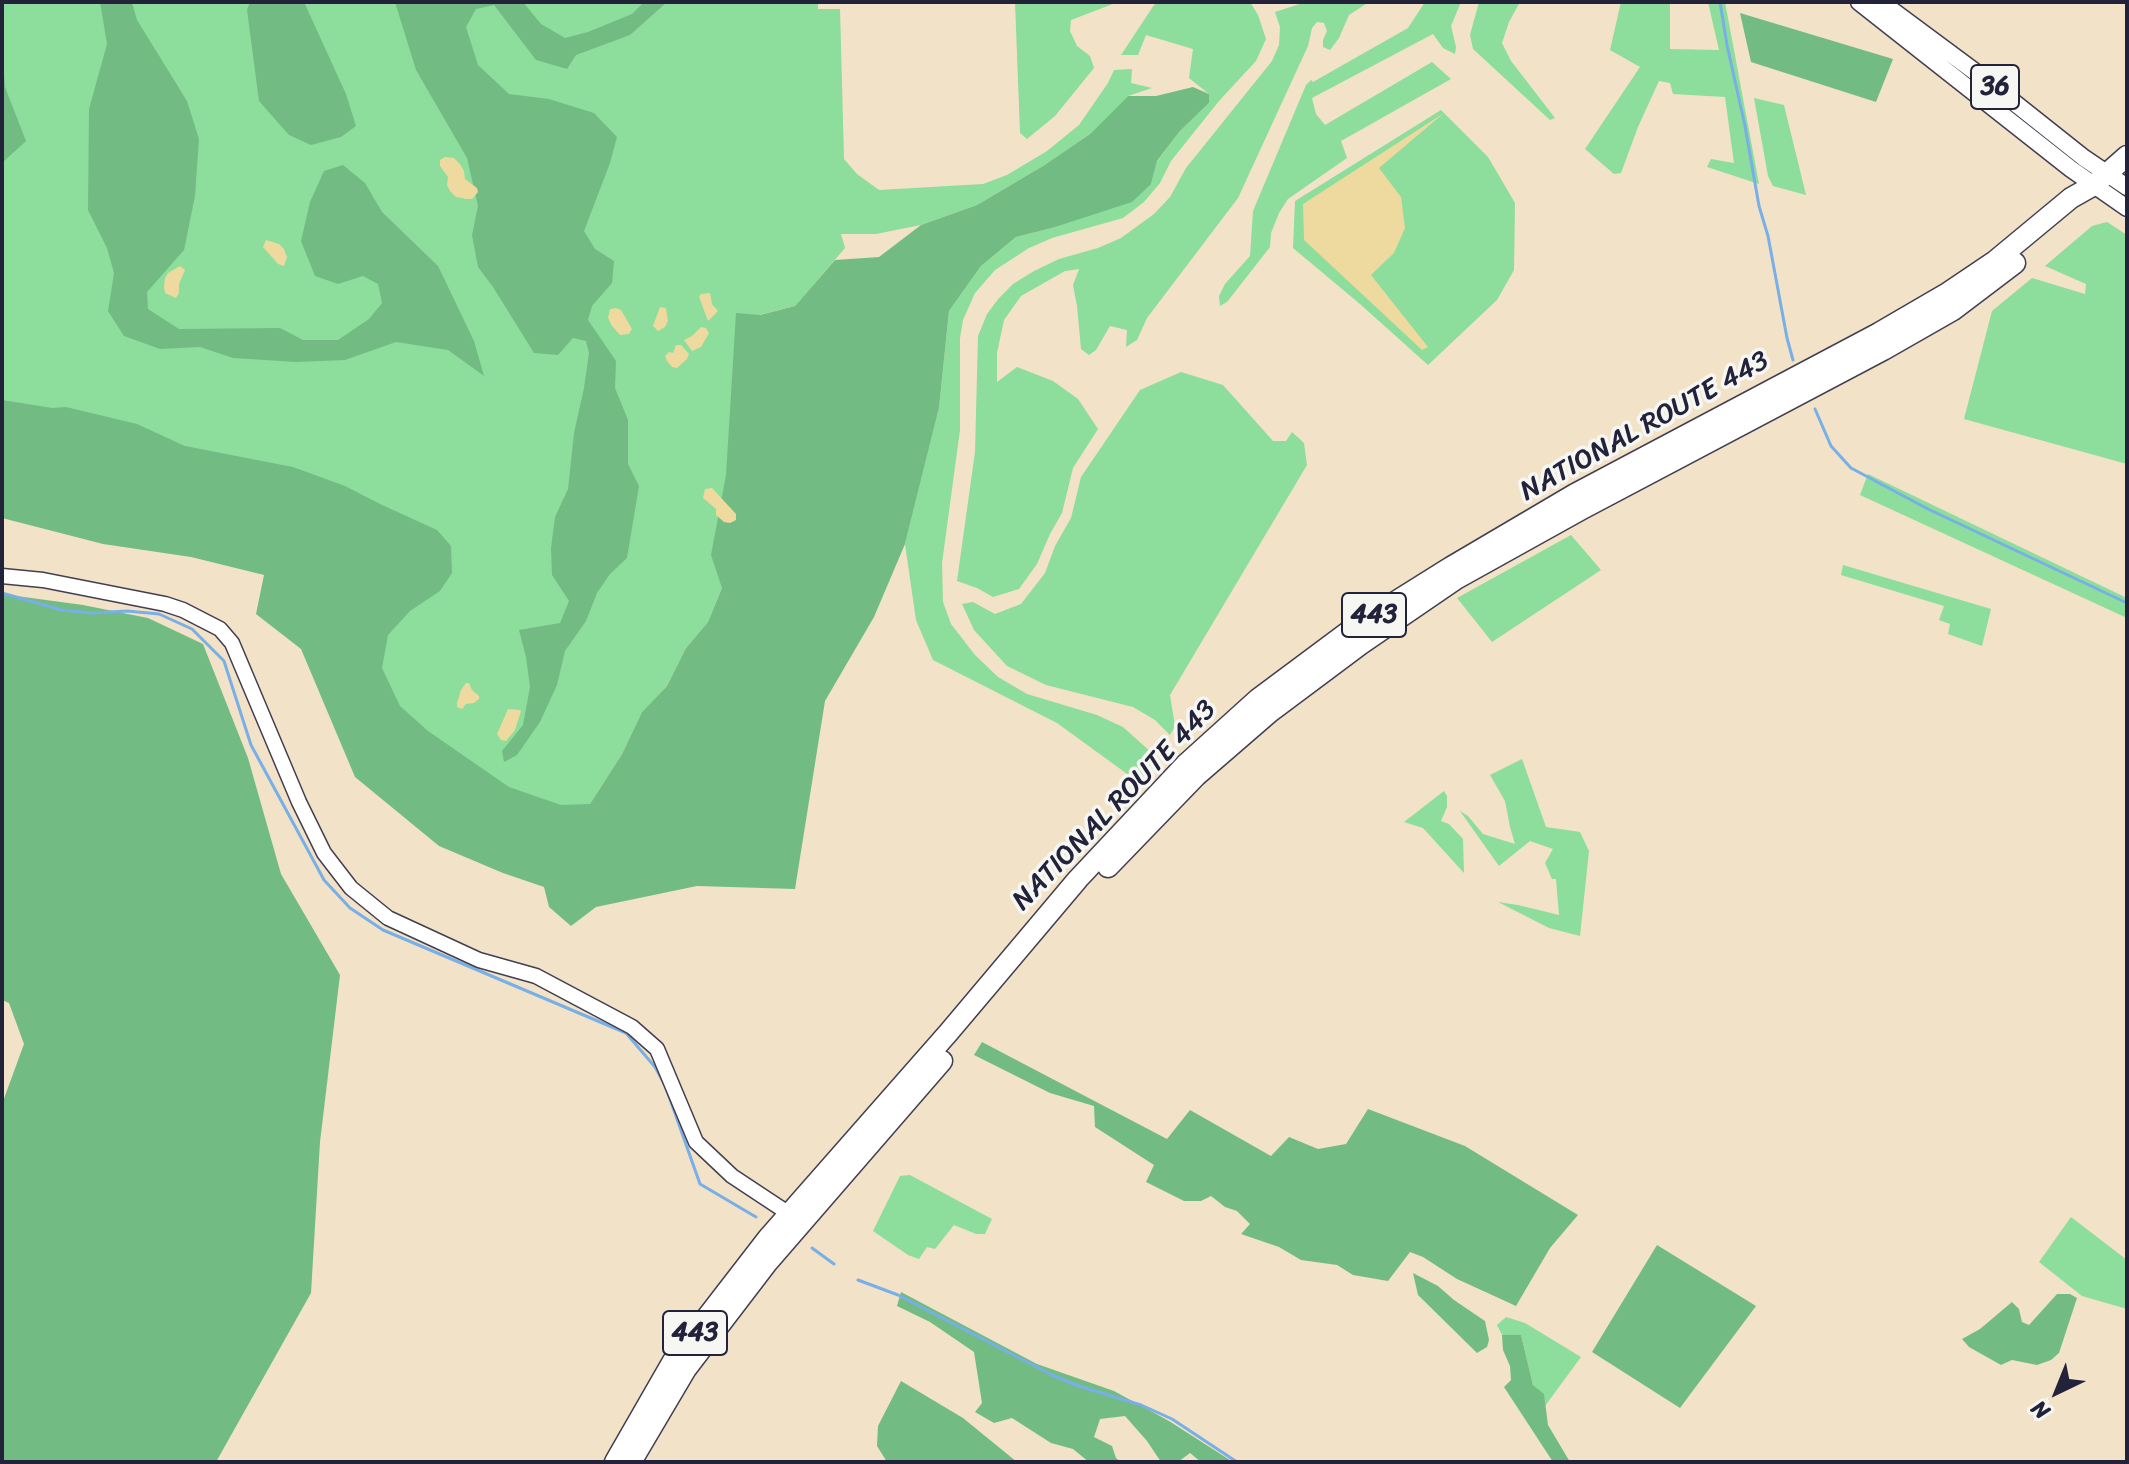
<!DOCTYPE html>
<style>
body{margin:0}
#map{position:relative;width:2129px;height:1464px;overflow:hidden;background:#f2e2c8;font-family:Sriracha,sans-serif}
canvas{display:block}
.frame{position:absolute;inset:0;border:4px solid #22223b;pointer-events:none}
.north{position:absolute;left:2017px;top:1352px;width:80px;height:80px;-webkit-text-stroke:6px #f6f6f2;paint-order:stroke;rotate:223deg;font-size:22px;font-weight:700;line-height:32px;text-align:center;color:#22223b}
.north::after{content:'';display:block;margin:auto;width:28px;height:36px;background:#22223b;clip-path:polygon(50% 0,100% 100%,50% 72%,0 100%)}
</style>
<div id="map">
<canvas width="2129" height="1464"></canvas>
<div class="frame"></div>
<div class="north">N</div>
</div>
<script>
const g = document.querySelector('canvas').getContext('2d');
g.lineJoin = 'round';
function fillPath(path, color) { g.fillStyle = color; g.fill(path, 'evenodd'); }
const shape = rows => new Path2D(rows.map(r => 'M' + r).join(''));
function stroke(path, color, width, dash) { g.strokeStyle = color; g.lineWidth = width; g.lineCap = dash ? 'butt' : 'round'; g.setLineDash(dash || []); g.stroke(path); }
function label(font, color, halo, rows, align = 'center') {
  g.font = font + ' Sriracha,sans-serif'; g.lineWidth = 7; g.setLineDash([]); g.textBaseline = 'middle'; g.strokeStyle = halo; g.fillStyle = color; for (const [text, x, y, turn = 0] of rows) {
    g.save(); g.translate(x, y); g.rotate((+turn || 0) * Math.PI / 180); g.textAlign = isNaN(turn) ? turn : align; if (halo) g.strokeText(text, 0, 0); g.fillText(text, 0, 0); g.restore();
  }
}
fillPath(shape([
 [2,2,818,2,818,9,840,9,844,159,857,174,879,190,983,184,1007,175,1047,151,1079,125,1108,83,1114,70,1132,69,1131,83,1152,88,1128,96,1090,134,1043,166,977,205,921,225,876,234,841,234,845,248,795,306,759,315,722,588,708,622,686,648,667,686,642,712,622,754,565,843,345,691,417,554,2,407],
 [1015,2,1118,2,1071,20,1070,31,1077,46,1090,56,1094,68,1055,116,1027,139,1020,133],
 [1159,2,1250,2,1258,15,1266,39,1256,61,1219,101,1171,161,1160,183,1144,202,1123,218,1052,238,1029,248,995,270,975,293,963,320,960,338,960,430,942,563,943,602,951,624,975,655,998,677,1027,694,1097,715,1123,727,1152,753,1154,760,1144,776,1134,771,1130,776,1057,723,933,660,916,620,905,544,939,408,949,311,981,266,1016,237,1052,228,1151,184,1156,163,1180,131,1209,103,1209,94,1189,78,1193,49,1146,35,1138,55,1121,55,1154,5],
 [1306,2,1369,2,1349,15,1339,38,1330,50,1323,47,1323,40,1327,31,1324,23,1317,22,1312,28,1308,46,1238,198,1147,318,1137,340,1126,347,1127,330,1110,326,1096,350,1089,355,1081,349,1077,306,1073,285,1079,269,1065,271,1021,296,1004,320,997,353,997,382,1017,367,1053,381,1078,399,1098,429,1073,468,1062,513,1050,534,1037,564,1019,589,993,597,977,588,957,581,975,452,978,336,987,314,999,298,1013,284,1034,271,1059,259,1098,248,1121,238,1154,214,1170,197,1186,168,1272,61,1279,45,1280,27,1275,12],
 [1425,2,1461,2,1451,26,1456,47,1455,54,1443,48,1433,34,1312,98,1316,114,1325,125,1432,62,1451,79,1341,141,1347,158,1288,199,1279,213,1271,233,1270,247,1227,302,1220,306,1219,296,1225,284,1250,256,1253,211,1306,85,1311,80,1313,82,1408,28],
 [1479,2,1520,2,1509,22,1502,43,1511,61,1555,118,1550,120,1473,49,1470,35],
 [1621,2,1670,2,1670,49,1719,50,1708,2,1725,2,1759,184,1707,167,1711,159,1734,163,1725,97,1673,94,1670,83,1659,81,1638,127,1621,173,1614,174,1585,149,1640,67,1610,50],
 [1754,98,1784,105,1806,195,1773,186,1768,176],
 [1441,110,1488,157,1515,203,1514,270,1497,300,1428,365,1360,304,1293,248,1295,201],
 [2107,222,2127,235,2127,464,1964,419,1992,311,2032,278,2085,294,2086,284,2045,266,2092,226],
 [1181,372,1223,385,1273,441,1286,441,1292,432,1304,443,1307,465,1170,695,1175,726,1170,735,1155,720,1133,707,1046,685,1007,666,974,630,962,604,973,602,995,614,1021,604,1045,573,1055,546,1071,518,1081,477,1140,390],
 [1868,474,2127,598,2127,618,1860,495],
 [1571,535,1601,570,1492,642,1457,598],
 [1843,565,1991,609,1982,646,1948,634,1950,624,1939,620,1944,606,1841,575],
 [1522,759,1546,827,1580,832,1589,851,1580,936,1549,928,1498,902,1518,905,1559,915,1556,879,1552,879,1545,863,1553,849,1530,841,1499,866,1460,811,1468,816,1483,834,1515,844,1510,827,1505,801,1490,775],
 [1444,791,1447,796,1447,807,1441,821,1449,824,1463,839,1464,873,1423,828,1404,822],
 [910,1175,992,1219,985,1234,976,1234,954,1225,935,1249,927,1247,919,1259,908,1255,873,1231,900,1176],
 [2071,1217,2127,1260,2127,1309,2082,1296,2039,1262],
 [1506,1317,1525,1323,1581,1357,1545,1406,1543,1394,1533,1385,1521,1335,1502,1335,1497,1325]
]), '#8ddd9c');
fillPath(shape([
 [100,2,132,2,137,20,187,101,199,139,195,196,184,250,147,292,148,309,179,329,280,328,303,340,338,340,369,319,382,303,378,284,363,276,338,284,315,276,301,241,310,202,324,171,343,165,365,183,382,212,438,266,474,341,484,376,448,350,396,342,345,360,296,362,233,358,200,347,160,349,124,336,108,311,114,273,107,248,88,210,89,109,107,44],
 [250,2,304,2,346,94,356,126,341,137,311,145,289,135,259,101,247,10],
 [395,2,523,2,541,24,565,38,588,32,632,14,644,2,667,2,630,35,576,55,567,69,536,60,494,5,476,9,466,27,478,65,509,94,549,99,594,113,617,137,610,163,584,231,595,249,614,261,612,283,592,306,588,320,616,361,615,388,628,420,628,464,639,486,627,558,610,574,597,593,586,621,565,651,557,685,540,722,517,755,504,762,502,751,523,725,530,687,526,657,519,630,560,623,569,601,552,575,551,548,555,517,568,489,574,433,584,388,589,353,586,341,573,338,558,355,534,353,493,287,478,267,472,235,478,206,467,158,416,70],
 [1740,13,1893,59,1876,102,1751,62],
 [2,49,5,87,26,141,2,163],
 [1193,87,1209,94,1209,103,1180,131,1157,161,1151,184,1132,202,1052,228,1016,237,981,266,949,311,939,408,905,544,874,617,825,701,795,889,697,886,596,907,571,926,549,907,544,887,503,873,439,846,355,777,301,649,256,614,264,575,191,557,103,544,2,518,2,400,52,408,66,407,137,424,185,446,293,467,345,486,380,504,437,530,451,546,452,573,440,591,410,611,388,635,382,668,400,706,428,731,509,787,561,805,590,804,622,754,642,712,667,686,686,648,708,622,722,588,711,555,726,475,736,313,760,315,795,306,835,260,879,257,921,225,977,205,1043,166,1090,134,1128,96,1156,96],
 [2,594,83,605,148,618,203,644,248,758,281,874,340,975,320,1142,311,1293,216,1462,2,1462,2,1104,24,1044,9,1003,2,1000],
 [982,1042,1167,1139,1190,1110,1271,1156,1289,1137,1318,1149,1346,1144,1368,1109,1465,1146,1578,1215,1550,1248,1516,1306,1457,1279,1423,1257,1410,1252,1388,1281,1353,1275,1337,1265,1301,1260,1279,1247,1241,1234,1250,1224,1237,1211,1225,1207,1211,1196,1201,1201,1184,1201,1146,1182,1154,1165,1095,1127,1094,1106,1050,1093,974,1055],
 [1657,1245,1756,1306,1680,1408,1592,1352],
 [1413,1273,1438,1286,1454,1300,1485,1321,1489,1340,1487,1347,1477,1353,1418,1295],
 [901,1292,1037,1364,1114,1391,1169,1421,1233,1462,1201,1462,1190,1453,1178,1462,1161,1462,1147,1441,1125,1416,1100,1419,1094,1437,1112,1446,1116,1458,1121,1462,1089,1462,1073,1449,1051,1443,1012,1418,994,1423,975,1412,982,1403,974,1352,930,1322,897,1306],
 [2057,1294,2070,1294,2077,1298,2059,1353,2051,1360,2037,1365,2012,1360,2001,1365,1969,1347,1962,1339,1980,1329,2012,1302,2019,1309,2022,1322,2029,1325],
 [1502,1335,1521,1335,1533,1385,1544,1394,1548,1425,1570,1462,1553,1462,1504,1387,1511,1380,1510,1366,1503,1350],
 [901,1381,963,1418,1017,1462,887,1462,877,1446,878,1426]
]), '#72bc84');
fillPath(shape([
 [1444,113,1379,168,1401,197,1405,228,1394,253,1371,275,1428,347,1422,350,1304,240,1303,204],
 [445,157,454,158,460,164,464,171,465,179,477,188,478,192,472,199,466,199,456,197,450,191,447,185,448,177,440,166,440,160],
 [266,240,279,244,284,249,287,257,284,266,278,264,263,247],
 [180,266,185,270,179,284,179,293,176,298,165,293,164,287,165,278,168,273],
 [710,293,712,304,718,311,708,321,699,297,701,294],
 [660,307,666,308,668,321,665,327,658,331,653,326],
 [616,308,621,310,632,329,629,334,620,335,612,326,608,318,610,309],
 [701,327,706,328,709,333,701,347,692,351,684,340,692,336],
 [676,345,681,345,689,354,687,359,677,368,672,367,667,361,665,356,669,352,673,353],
 [712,488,736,514,736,520,730,523,724,522,716,515,716,509,703,498,705,489],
 [466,683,469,683,472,690,479,696,479,699,474,703,466,704,462,709,457,707,457,703,461,690],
 [508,709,520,710,521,711,515,730,506,741,501,740,497,734]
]), '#eeda9e');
stroke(shape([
 [1720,2,1727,45,1745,126,1759,206,1768,236,1787,338,1793,360],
 [1815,409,1831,446,1851,468,1928,509,2127,603],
 [2,593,62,610,92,613,127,611,159,614,192,629,224,661,251,745,324,880,350,908,383,930,626,1033,655,1067,665,1085,700,1184,756,1217],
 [812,1248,834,1264],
 [858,1280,898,1295,1052,1375,1076,1385,1141,1405,1172,1419,1237,1462]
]), '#78afe7', 3);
const minor = shape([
 [2,576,43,580,165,604,183,610,220,629,232,643,299,802,324,853,351,888,388,918,479,960,536,976,632,1027,657,1049,696,1142,732,1176,794,1217]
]);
const major = shape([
 [1859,2,2071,169,2127,208],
 [1881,2,1982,77,2084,158,2127,187]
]);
const highway = shape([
 [1108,867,1196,776,1270,712,1361,644,1456,579,1582,509,1883,350,1953,310,2015,263],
 [615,1462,673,1361,768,1238,949,1032,1078,879,1185,765,1258,699,1352,629,1451,567,1575,494,1879,333,1946,294,1995,261,2071,198,2094,185,2127,156],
 [631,1462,686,1369,767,1263,942,1061]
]);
stroke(minor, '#413f50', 17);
stroke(major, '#413f50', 19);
stroke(highway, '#413f50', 23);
stroke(minor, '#fff', 14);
stroke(major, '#fff', 16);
stroke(highway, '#fff', 20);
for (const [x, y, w] of [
 [1995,87,48],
 [1374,615,64],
 [695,1333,64]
]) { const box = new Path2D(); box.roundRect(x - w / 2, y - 22, w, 44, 6); g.fillStyle = '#f6f6f2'; g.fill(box); stroke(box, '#22223b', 2); }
label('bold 26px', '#22223b', null, [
 ["36",1995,87],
 ["443",1374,615],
 ["443",695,1333]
]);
label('28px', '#22223b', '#f6f6f2', [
 ["NATIONAL ROUTE 443",1645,427,-29],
 ["NATIONAL ROUTE 443",1115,806,-46]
]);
</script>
